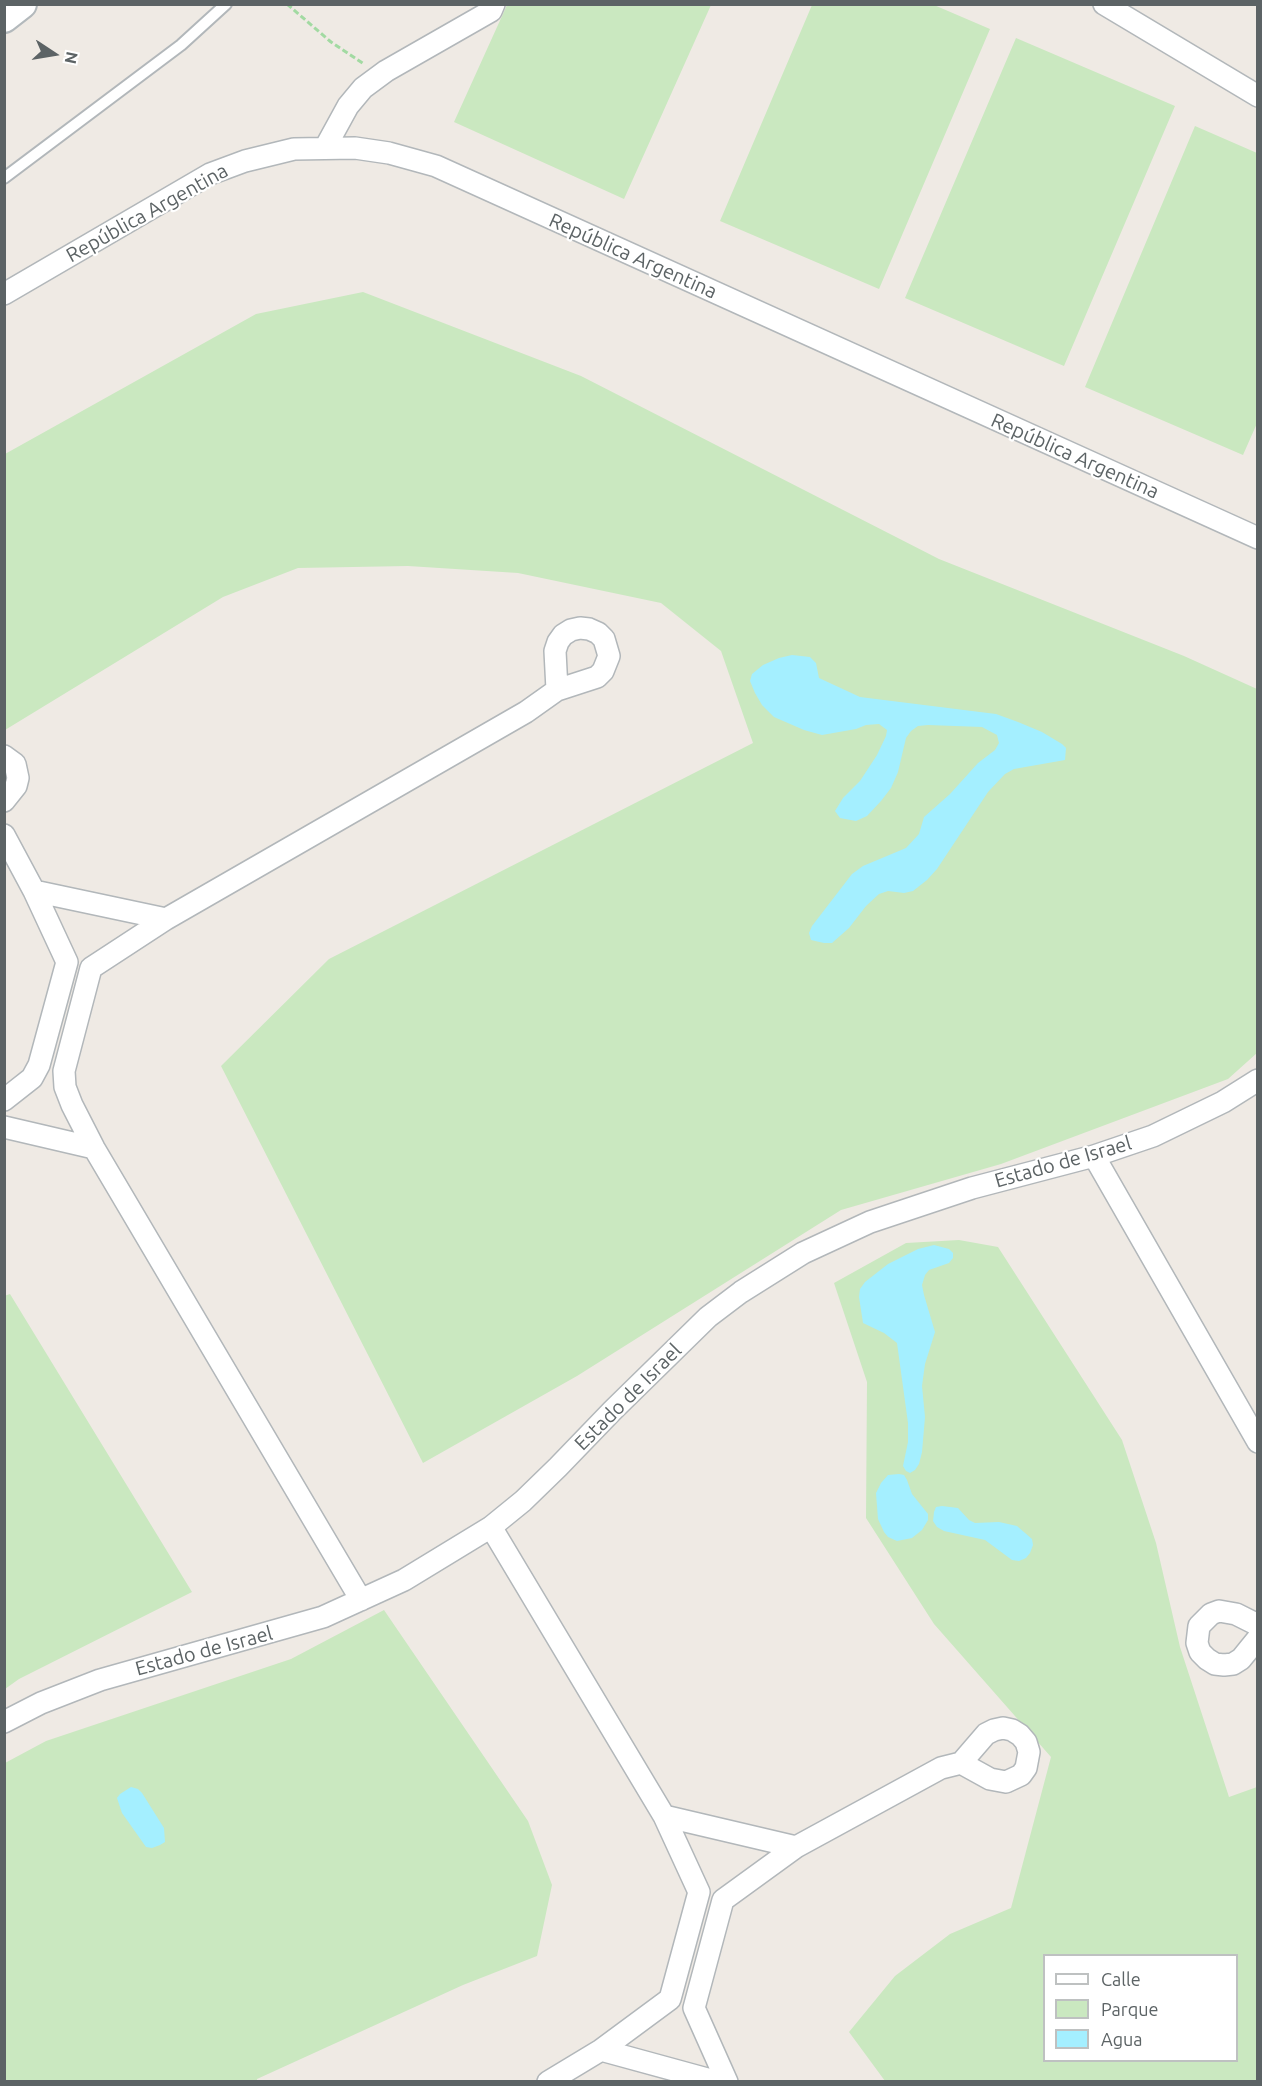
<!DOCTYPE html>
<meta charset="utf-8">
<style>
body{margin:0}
#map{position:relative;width:1262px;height:2086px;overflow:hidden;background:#efeae4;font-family:Ubuntu,sans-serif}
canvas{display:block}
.frame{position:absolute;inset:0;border:6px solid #5c6365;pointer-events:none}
.legend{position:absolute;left:1043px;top:1954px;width:195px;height:108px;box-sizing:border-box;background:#fff;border:2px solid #bec1c1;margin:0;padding:8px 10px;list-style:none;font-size:18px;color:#5c6365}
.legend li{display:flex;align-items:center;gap:12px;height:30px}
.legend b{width:30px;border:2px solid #bec1c1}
.north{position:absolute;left:24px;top:24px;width:60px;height:60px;-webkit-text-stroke:4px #fff;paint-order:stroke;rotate:102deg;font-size:16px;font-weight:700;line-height:24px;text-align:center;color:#5c6365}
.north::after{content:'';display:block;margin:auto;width:21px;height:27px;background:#5c6365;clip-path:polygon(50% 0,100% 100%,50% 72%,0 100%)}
</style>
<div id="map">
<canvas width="1262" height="2086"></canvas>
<div class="frame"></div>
<ul class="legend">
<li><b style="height:8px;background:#fff"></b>Calle</li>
<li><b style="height:16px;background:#cae8c0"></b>Parque</li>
<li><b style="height:16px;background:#a4efff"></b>Agua</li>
</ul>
<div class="north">N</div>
</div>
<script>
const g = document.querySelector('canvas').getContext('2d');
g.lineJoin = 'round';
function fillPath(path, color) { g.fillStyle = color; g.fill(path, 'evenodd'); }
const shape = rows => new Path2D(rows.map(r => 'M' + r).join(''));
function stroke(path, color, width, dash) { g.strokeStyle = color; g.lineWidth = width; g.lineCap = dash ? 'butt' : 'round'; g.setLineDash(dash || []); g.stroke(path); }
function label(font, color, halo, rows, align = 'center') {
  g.font = font + ' Ubuntu,sans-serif'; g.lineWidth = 4.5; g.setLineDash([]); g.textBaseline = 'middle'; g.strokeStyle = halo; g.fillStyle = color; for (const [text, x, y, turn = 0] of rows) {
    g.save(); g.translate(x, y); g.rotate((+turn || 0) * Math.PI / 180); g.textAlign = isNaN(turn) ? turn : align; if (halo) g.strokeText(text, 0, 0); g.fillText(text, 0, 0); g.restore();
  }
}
fillPath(shape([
 [507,5,711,5,624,199,454,122],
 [812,5,934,5,990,29,879,289,720,221],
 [1016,38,1175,106,1064,366,905,298],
 [1195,126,1257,153,1258,421,1243,455,1085,387],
 [363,292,581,376,939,559,1184,656,1257,689,1257,1053,1228,1079,1001,1164,841,1210,577,1376,423,1463,221,1066,329,959,753,743,721,651,661,603,518,573,408,566,298,568,223,597,5,730,5,454,256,314],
 [959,1240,998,1247,1122,1440,1156,1543,1180,1647,1229,1797,1257,1787,1257,2081,885,2081,849,2032,895,1976,950,1934,1011,1908,1051,1757,934,1624,866,1518,867,1382,834,1283,906,1243],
 [1044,1956,1236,1956,1236,2060,1044,2060],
 [10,1294,192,1592,19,1679,5,1689,4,1296],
 [384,1610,528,1821,552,1885,537,1956,463,1985,257,2079,257,2081,5,2082,5,1763,46,1741,291,1659]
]), '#cae8c0');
fillPath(shape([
 [792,655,810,657,816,663,819,678,860,697,996,714,1018,722,1042,732,1062,744,1066,748,1065,760,1014,769,1005,774,988,792,937,869,927,880,913,891,904,893,888,891,879,894,866,906,849,928,832,943,824,943,811,940,809,933,812,926,852,874,863,866,906,848,919,834,924,817,950,794,978,763,995,750,999,743,997,735,982,727,928,725,918,726,911,731,906,738,898,772,891,788,881,801,867,816,856,821,840,818,835,811,843,798,860,781,877,755,886,736,887,730,879,724,866,725,856,729,822,735,804,730,774,717,762,705,755,693,750,681,752,674,763,665,779,658],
 [934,1245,949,1249,953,1253,953,1258,949,1263,929,1270,925,1275,922,1285,924,1295,935,1332,925,1364,922,1386,925,1417,922,1452,919,1464,915,1470,910,1473,906,1471,903,1466,908,1442,908,1423,897,1343,884,1333,863,1323,859,1297,860,1289,865,1282,888,1264,918,1249],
 [899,1474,904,1475,907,1480,912,1494,928,1514,928,1520,922,1530,912,1538,897,1541,888,1537,884,1532,878,1519,876,1493,881,1483,888,1475],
 [942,1506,958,1508,969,1520,975,1523,999,1522,1017,1526,1032,1539,1033,1545,1030,1553,1026,1558,1019,1561,1012,1560,985,1540,944,1531,937,1527,933,1521,934,1512,936,1507],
 [131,1787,138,1789,142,1793,164,1828,165,1842,160,1845,152,1848,146,1847,122,1813,117,1798,120,1794]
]), '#a4efff');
const lane = shape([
 [4,178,181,45,226,4]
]);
const street = shape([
 [1104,4,1258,96],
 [325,148,348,106,363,88,386,71,491,11,494,4],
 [4,294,210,174,245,161,294,149,355,148,389,153,436,166,1258,538],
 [4,756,15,764,18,778,16,786,4,801],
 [4,835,34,891,67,962,39,1065,32,1078,4,1100],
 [34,891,166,919,526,712,557,690,597,677,603,671,609,656,604,639,598,633,589,629,580,628,571,630,563,635,558,642,555,651,557,690],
 [166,919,91,968,64,1071,65,1087,72,1105,94,1148,361,1600],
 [4,1127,94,1148],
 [1094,1156,1258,1442],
 [491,1527,664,1816,699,1892,670,1999,601,2050,548,2082],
 [1258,1625,1236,1614,1219,1611,1211,1614,1199,1626,1197,1643,1200,1652,1207,1659,1215,1664,1224,1665,1233,1664,1241,1659,1258,1638],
 [4,1722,41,1703,100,1680,323,1617,404,1580,491,1527,523,1501,558,1467,612,1411,708,1317,741,1292,803,1253,870,1222,972,1188,1094,1156,1153,1136,1223,1102,1258,1080],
 [664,1816,796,1847],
 [601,2050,718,2082],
 [727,2082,694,2008,723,1900,796,1847,941,1768,961,1763,986,1734,994,1730,1003,1728,1012,1730,1020,1735,1026,1742,1029,1752,1026,1768,1021,1775,1006,1782,990,1779,961,1763]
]);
const secondary = shape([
 [4,18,22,4]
]);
stroke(lane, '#b2b7ba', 14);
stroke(street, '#b2b7ba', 24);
stroke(secondary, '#b3b9bc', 32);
stroke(shape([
 [287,4,331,42,364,64]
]), '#a2daa2', 3, [6, 3]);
stroke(lane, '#fff', 10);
stroke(street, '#fff', 21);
stroke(secondary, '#fff', 28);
label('20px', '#5c6365', '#fff', [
 ["República Argentina",147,213,-29],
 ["República Argentina",633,256,24],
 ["República Argentina",1075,456,24],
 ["Estado de Israel",1063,1162,-16],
 ["Estado de Israel",628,1397,-45],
 ["Estado de Israel",204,1651,-15]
]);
</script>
